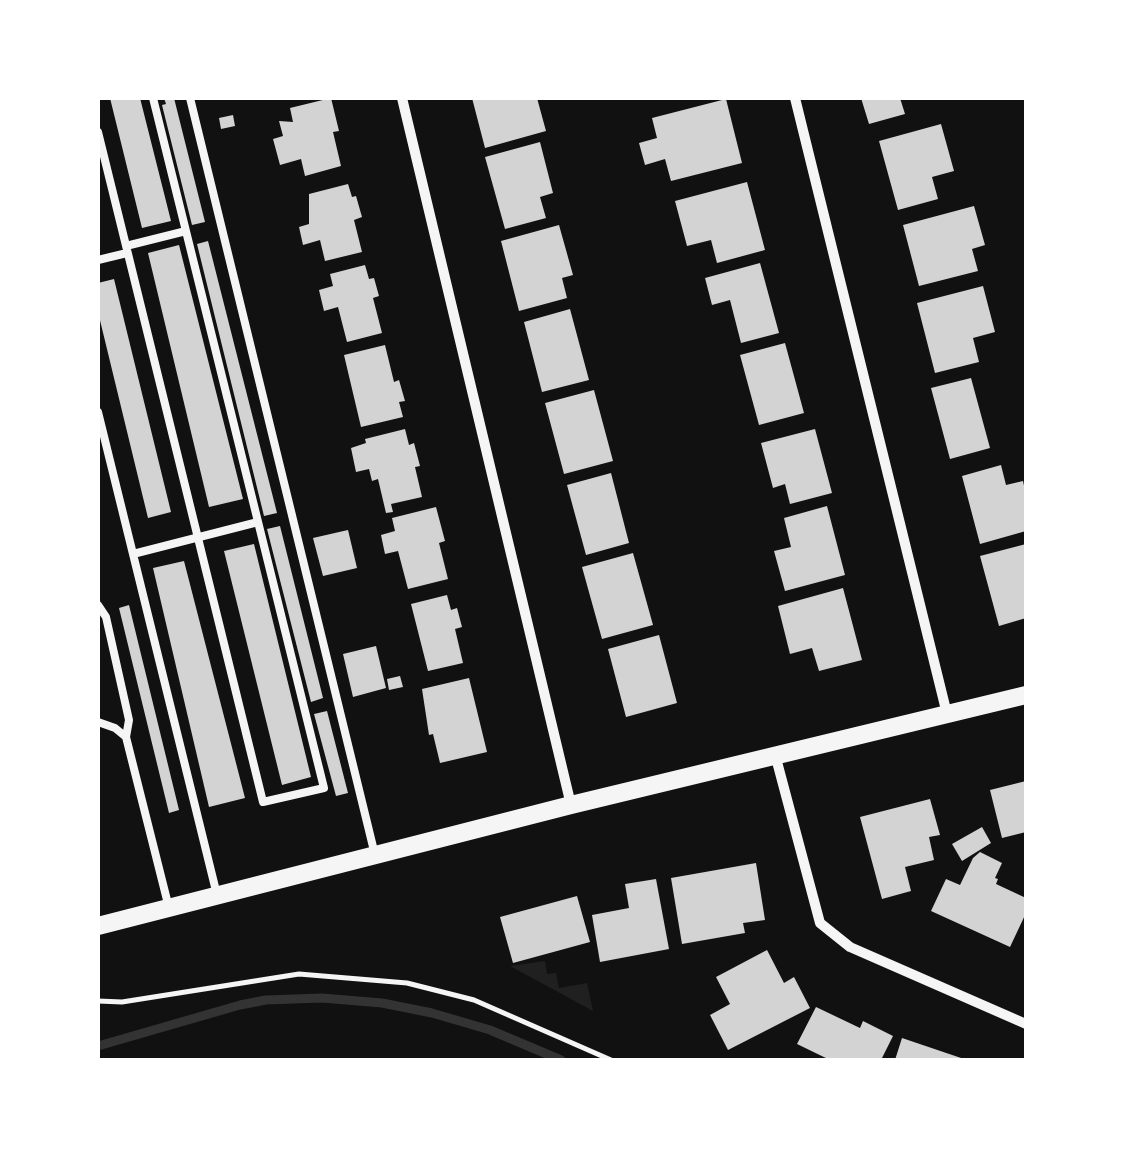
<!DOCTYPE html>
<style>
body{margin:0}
#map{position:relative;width:1124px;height:1158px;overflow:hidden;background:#111;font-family:"DejaVu Sans",sans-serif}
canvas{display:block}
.frame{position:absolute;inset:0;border:100px solid #fff;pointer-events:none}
</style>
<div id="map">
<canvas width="1124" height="1158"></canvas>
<div class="frame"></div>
</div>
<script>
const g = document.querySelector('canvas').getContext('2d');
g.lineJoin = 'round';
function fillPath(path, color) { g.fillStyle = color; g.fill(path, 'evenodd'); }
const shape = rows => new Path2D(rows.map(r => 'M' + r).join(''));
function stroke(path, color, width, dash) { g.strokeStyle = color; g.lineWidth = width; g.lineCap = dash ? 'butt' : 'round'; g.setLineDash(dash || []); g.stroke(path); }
fillPath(shape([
 [545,961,547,974,556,973,559,988,587,983,593,1011,510,966]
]), '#202020');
stroke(shape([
 [98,1046,240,1005,266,1000,322,998,382,1003,432,1013,490,1030,561,1060]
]), '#333', 9);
fillPath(shape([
 [110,98,140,98,171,221,142,228],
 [164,98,174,98,205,222,192,225,162,105,166,104],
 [331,98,339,131,333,132,341,166,305,176,301,159,280,165,273,139,283,136,279,121,293,122,290,108],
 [472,98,537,98,546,131,485,148],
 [861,98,900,98,905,114,869,124],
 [726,99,742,163,671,181,665,159,645,165,639,143,657,138,652,118],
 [233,115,235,126,221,129,219,118],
 [941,124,954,171,932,177,938,199,898,210,879,141],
 [540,142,553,193,540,197,546,218,505,229,485,157],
 [747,182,765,250,717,263,711,240,687,246,675,201],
 [348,184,352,197,356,196,362,217,354,220,362,252,325,261,320,240,303,245,299,227,309,224,309,194],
 [974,206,985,245,972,249,978,271,919,286,903,225],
 [559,225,573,275,562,278,567,298,519,311,501,241],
 [208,241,277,513,264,516,197,244],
 [179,245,243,499,209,507,148,253],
 [760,263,779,333,741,343,730,300,712,305,705,278],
 [365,265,369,279,374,278,379,296,373,298,382,333,347,342,338,307,324,311,319,290,333,286,330,274],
 [114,279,171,512,148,518,98,312,98,283],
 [983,286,995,332,973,338,979,362,935,373,917,303],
 [570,309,589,380,542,392,524,322],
 [785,343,804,413,759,425,740,355],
 [385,345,394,382,399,380,405,401,399,402,403,417,361,427,344,355],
 [971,378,990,448,950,459,931,388],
 [594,390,613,461,564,474,545,403],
 [405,429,409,445,414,443,420,466,415,467,422,497,391,504,393,512,386,513,378,479,372,481,369,469,356,472,351,448,366,443,365,439],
 [815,429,832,493,790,504,785,484,773,488,761,443],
 [1001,465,1006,485,1023,481,1026,495,1026,531,980,544,962,476],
 [611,473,629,543,586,555,567,485],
 [827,506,845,575,785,591,774,551,791,547,784,518],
 [436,507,445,541,439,543,448,579,408,589,398,551,385,554,381,535,395,531,392,518],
 [280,526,323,698,311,702,267,529],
 [348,530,357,568,323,576,313,538],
 [254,544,311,777,282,785,224,551],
 [1026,544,1026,618,999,626,980,556],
 [633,553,653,625,602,639,582,567],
 [184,561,245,798,209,807,153,568],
 [843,588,862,660,819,671,812,648,790,654,778,606],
 [447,595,451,610,457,608,462,627,455,629,463,663,428,671,411,604],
 [129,605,179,810,169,813,119,608],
 [659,635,677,703,626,717,608,649],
 [376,646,386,688,353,697,343,654],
 [400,676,403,687,389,690,387,679],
 [469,678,487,752,440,763,433,734,429,735,422,689],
 [327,711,348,793,336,796,314,714],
 [1026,781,1026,832,1002,838,990,790],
 [930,799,940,835,929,837,934,860,905,867,911,891,882,899,860,817],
 [982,827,991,843,962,861,952,844],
 [980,852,1002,863,995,878,998,879,996,884,1026,898,1026,913,1010,947,931,911,946,879,960,885,973,858],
 [756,863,765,920,743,923,745,933,682,944,671,878],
 [656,879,669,949,600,962,592,915,629,908,625,884],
 [577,896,590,942,513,963,500,917],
 [767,950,784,983,794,977,810,1008,728,1050,710,1015,730,1004,716,977],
 [816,1007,860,1028,863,1021,893,1036,881,1060,830,1060,797,1044],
 [902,1038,967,1060,895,1060]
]), '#d3d3d3');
stroke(shape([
 [98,1001,122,1002,299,974,407,983,474,1000,611,1060]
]), '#f5f5f5', 5);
stroke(shape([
 [190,98,375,855],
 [98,132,263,802,324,788,153,98],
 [126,246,186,231],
 [98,260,127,253],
 [98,412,217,895],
 [133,554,258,522],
 [98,605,106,617,129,720,126,737,169,908],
 [98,722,115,728,126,737]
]), '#f5f5f5', 8);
stroke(shape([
 [402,98,571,805],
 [795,98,947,714],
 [776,758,820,923,850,947,1026,1024]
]), '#f5f5f5', 10);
stroke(shape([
 [98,926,571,805,1026,695]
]), '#f5f5f5', 18);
</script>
